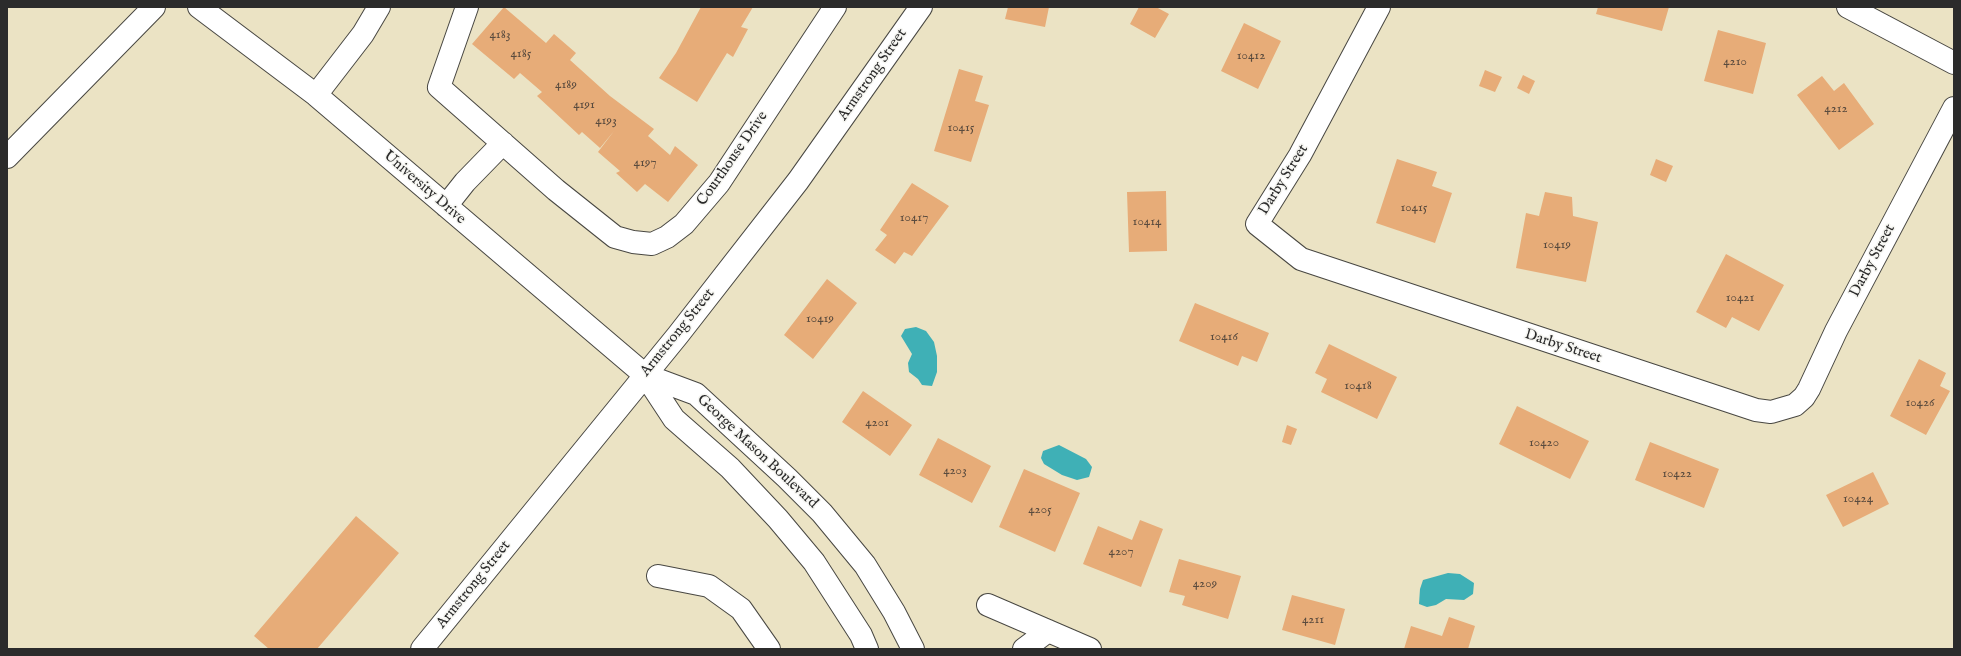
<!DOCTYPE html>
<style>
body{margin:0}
#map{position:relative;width:1961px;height:656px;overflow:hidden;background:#ebe3c4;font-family:"IM FELL English",serif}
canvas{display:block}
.frame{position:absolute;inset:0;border:8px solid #2b2b2b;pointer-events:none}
</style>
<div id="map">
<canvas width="1961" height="656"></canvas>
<div class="frame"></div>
</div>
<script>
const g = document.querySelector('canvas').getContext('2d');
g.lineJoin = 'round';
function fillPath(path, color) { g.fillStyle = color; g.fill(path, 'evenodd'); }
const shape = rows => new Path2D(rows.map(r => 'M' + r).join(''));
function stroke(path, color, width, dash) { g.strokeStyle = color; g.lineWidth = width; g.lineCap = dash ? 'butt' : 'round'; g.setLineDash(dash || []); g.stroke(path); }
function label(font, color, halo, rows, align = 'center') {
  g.font = font + ' "IM FELL English",serif'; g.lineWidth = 3; g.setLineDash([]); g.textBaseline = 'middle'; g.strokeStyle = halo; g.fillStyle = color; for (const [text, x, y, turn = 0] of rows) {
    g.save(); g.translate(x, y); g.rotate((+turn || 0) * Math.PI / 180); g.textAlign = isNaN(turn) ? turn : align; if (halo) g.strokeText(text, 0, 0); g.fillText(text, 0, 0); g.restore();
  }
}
fillPath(shape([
 [916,327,926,331,934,342,937,356,937,372,932,386,922,385,918,379,909,372,908,363,912,354,901,336,905,329],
 [1059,445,1086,459,1092,467,1089,477,1077,480,1062,475,1044,464,1041,458,1043,451],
 [1448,573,1460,574,1474,583,1473,594,1464,600,1446,599,1436,605,1427,607,1419,604,1420,589,1423,580]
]), '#3fb0b6');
fillPath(shape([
 [504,7,546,43,554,34,576,53,570,60,610,96,654,129,648,136,670,155,675,146,698,165,668,202,645,184,637,192,616,173,620,171,598,152,614,131,600,148,582,132,579,135,537,96,542,92,520,73,514,79,472,44],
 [701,7,753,7,741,27,748,29,733,57,727,53,697,102,659,78,676,53],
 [1008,7,1049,7,1045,27,1005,19],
 [1139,7,1156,7,1169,14,1155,38,1130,24],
 [1598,7,1669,7,1662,31,1596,14],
 [1244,23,1281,41,1258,89,1221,71],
 [1718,30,1766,43,1753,94,1704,81],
 [959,69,983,76,975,101,989,105,971,162,934,151],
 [1485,70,1502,77,1495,92,1479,86],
 [1523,75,1535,81,1529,94,1517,88],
 [1822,76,1834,91,1844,83,1874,124,1839,150,1797,95],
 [1397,159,1437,172,1432,186,1452,193,1435,243,1376,223],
 [1656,159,1673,166,1666,182,1650,175],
 [912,183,949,206,912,256,904,252,895,264,875,250,887,235,880,230],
 [1166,191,1167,251,1129,252,1127,192],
 [1545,192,1572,197,1573,216,1598,222,1586,282,1516,268,1526,213,1539,216],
 [1726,254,1784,285,1759,331,1732,317,1726,328,1696,312],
 [827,279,857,303,813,359,784,335],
 [1195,303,1269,333,1257,362,1242,356,1238,366,1179,341],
 [1329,344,1397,377,1377,419,1321,392,1327,379,1315,373],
 [1919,359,1946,373,1940,386,1950,391,1926,435,1890,416],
 [863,391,912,425,890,456,842,422],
 [1517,406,1589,441,1570,479,1499,444],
 [1287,425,1297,429,1291,445,1282,442],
 [938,438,991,466,972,503,919,475],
 [1650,442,1719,469,1704,508,1635,480],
 [1024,469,1080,493,1055,552,999,527],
 [1873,472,1889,504,1843,527,1826,495],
 [356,516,399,553,317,649,269,649,254,636],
 [1140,520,1163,529,1141,587,1083,564,1098,526,1132,540],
 [1179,559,1241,576,1228,619,1182,605,1185,596,1169,592],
 [1292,595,1345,609,1335,645,1282,630],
 [1449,617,1475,626,1468,649,1404,649,1411,626,1442,636]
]), '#e7ac78');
const minor = shape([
 [199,7,316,95,645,375,674,419,730,468,778,519,814,562,861,635,867,649],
 [467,7,439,87,556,190,615,237,633,242,652,244,667,237,684,224,719,183,835,7],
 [1379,7,1300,155,1257,224,1301,259,1756,410,1771,412,1795,405,1804,397,1809,389,1836,331,1954,108],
 [1848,7,1954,63],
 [316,95,363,34,379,7],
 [7,157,154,7],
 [446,206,465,182,503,143],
 [645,375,696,394,787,478,822,513,865,565,894,612,913,649],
 [658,576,709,586,741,609,769,649],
 [988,605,1090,649],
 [422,649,678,335,798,181,921,7],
 [1024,649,1048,631]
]);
stroke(minor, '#484742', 24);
stroke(minor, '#fff', 22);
label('13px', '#5a4b3e', null, [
 ["4183",500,35],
 ["4185",521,54],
 ["10412",1251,56],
 ["4210",1735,62],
 ["4189",566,85],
 ["4191",584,105],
 ["4212",1836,109],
 ["4193",606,121],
 ["10415",961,128],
 ["4197",645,163],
 ["10415",1414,208],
 ["10417",914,218],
 ["10414",1147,222],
 ["10419",1557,245],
 ["10421",1740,298],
 ["10419",820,319],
 ["10416",1224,337],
 ["10418",1358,386],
 ["10426",1920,403],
 ["4201",877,423],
 ["10420",1544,443],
 ["4203",955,471],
 ["10422",1677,474],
 ["10424",1858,499],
 ["4205",1040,510],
 ["4207",1121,552],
 ["4209",1205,584],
 ["4211",1313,620]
]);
label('15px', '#2b2b2b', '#f6f6f2', [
 ["Armstrong Street",873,75,-55],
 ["Courthouse Drive",733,159,-55],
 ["Darby Street",1284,180,-58],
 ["University Drive",424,188,41],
 ["Darby Street",1873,261,-62],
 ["Armstrong Street",678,333,-51],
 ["Darby Street",1563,347,18],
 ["George Mason Boulevard",757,452,43],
 ["Armstrong Street",474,585,-51]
]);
</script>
